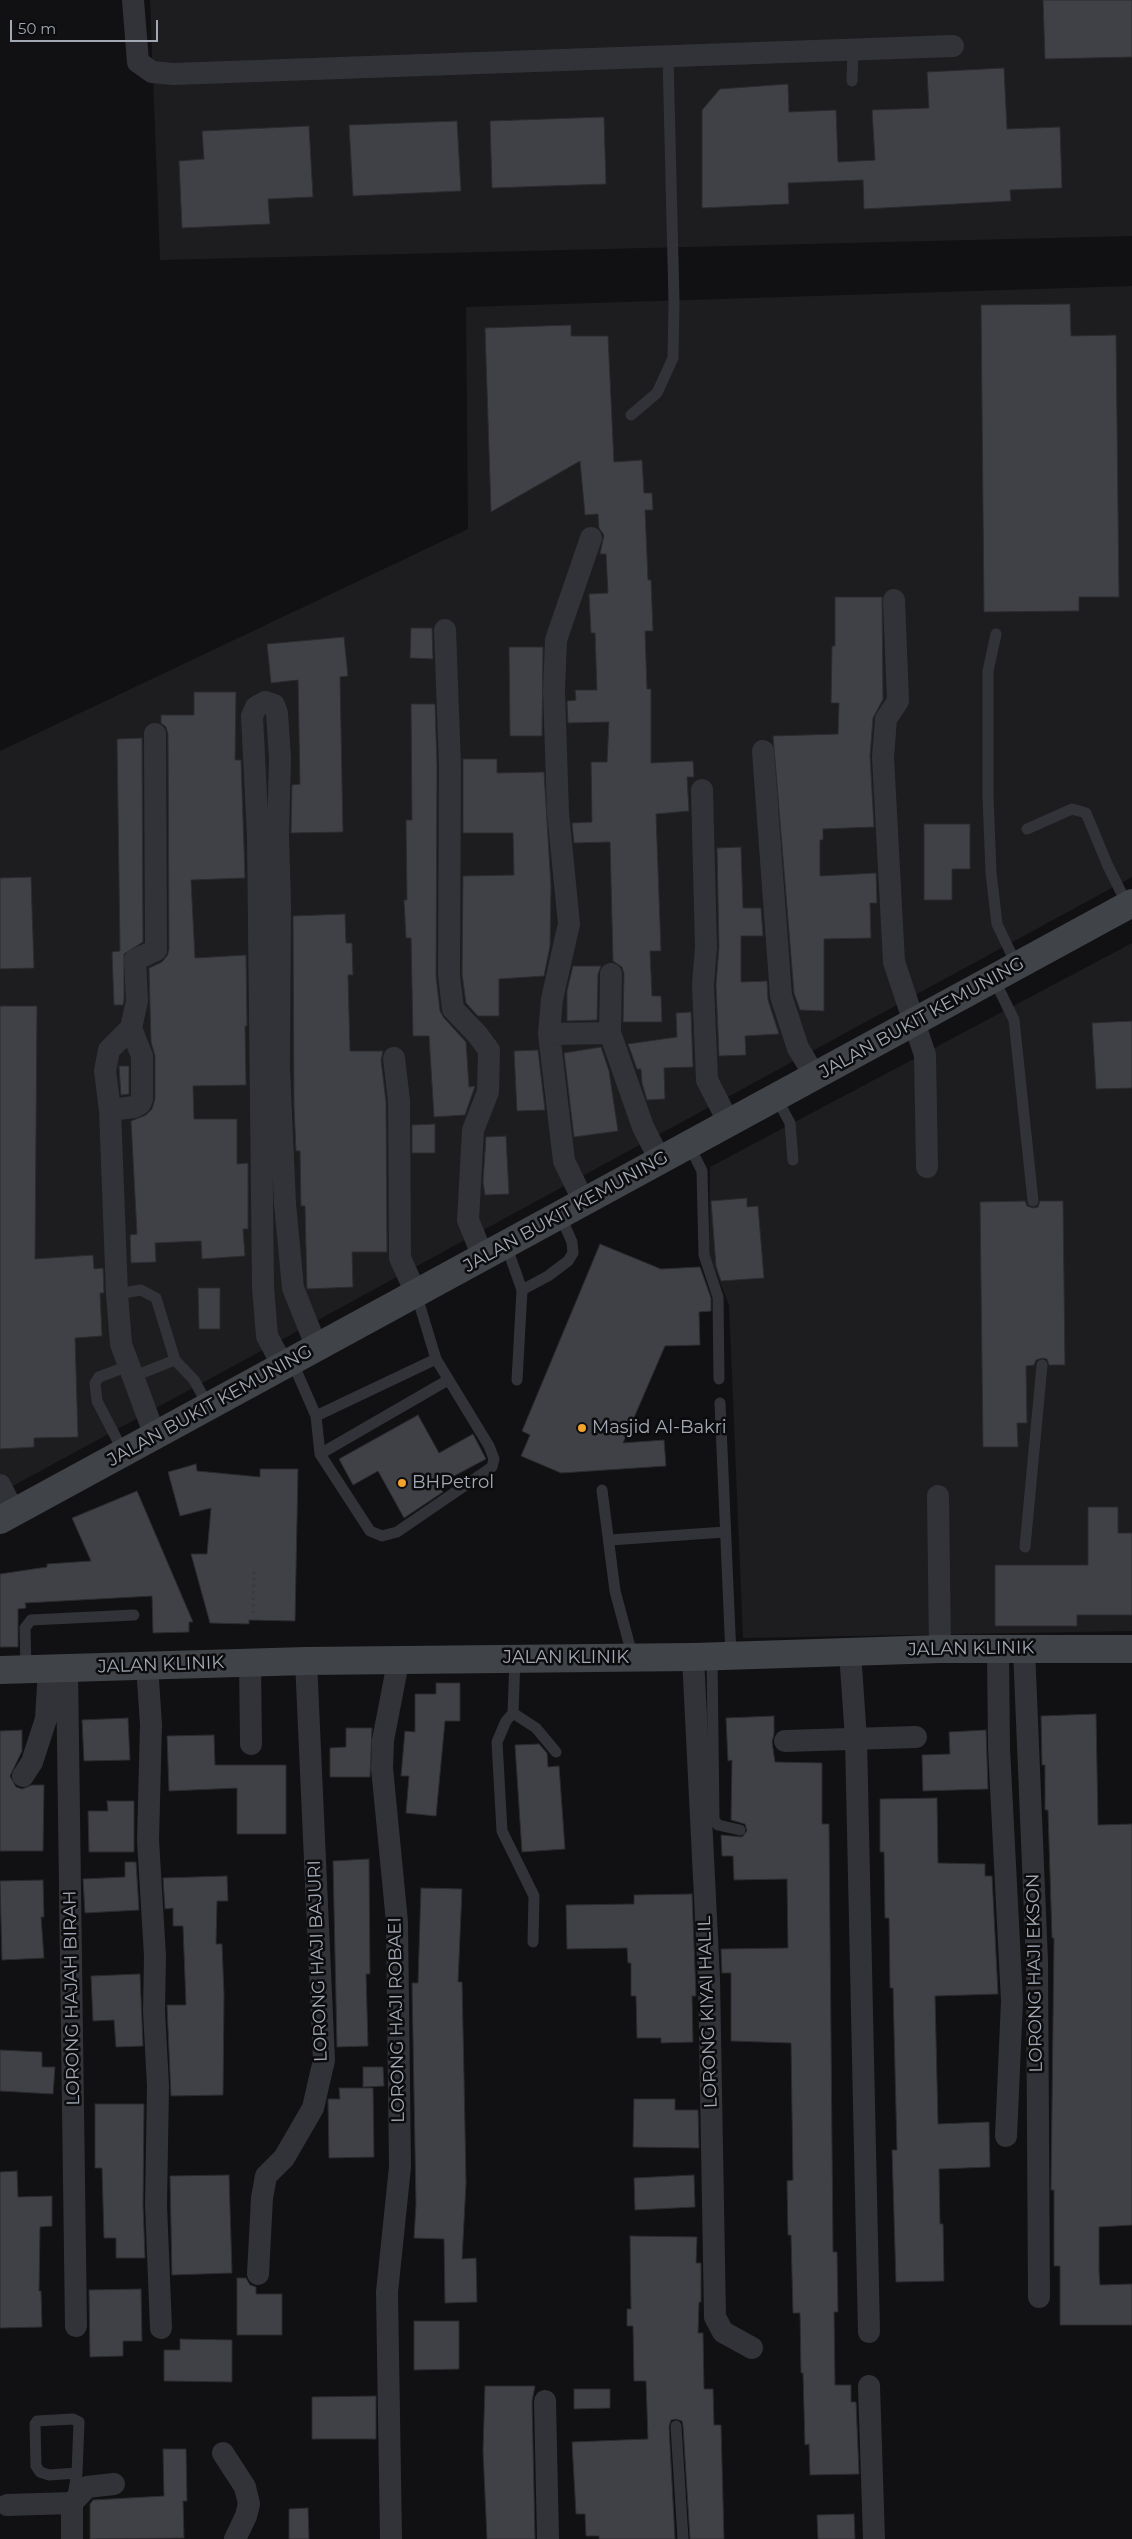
<!DOCTYPE html>
<style>
body{margin:0}
#map{position:relative;width:1132px;height:2539px;overflow:hidden;background:#111113;font-family:Montserrat,sans-serif}
canvas{display:block}
.scale{position:absolute;left:10px;top:20px;width:148px;height:22px;box-sizing:border-box;border:2px solid #a2a9b4;border-top:0;padding-left:6px;font-size:15px;line-height:18px;white-space:nowrap;color:#a2a9b4;-webkit-text-stroke:4px #0c0c0e;paint-order:stroke}
</style>
<div id="map">
<canvas width="1132" height="2539"></canvas>
<div class="scale">50 m</div>
</div>
<script>
const g = document.querySelector('canvas').getContext('2d');
g.lineJoin = 'round';
function fillPath(path, color) { g.fillStyle = color; g.fill(path, 'evenodd'); }
const shape = rows => new Path2D(rows.map(r => 'M' + r).join(''));
function stroke(path, color, width, dash) { g.strokeStyle = color; g.lineWidth = width; g.lineCap = dash ? 'butt' : 'round'; g.setLineDash(dash || []); g.stroke(path); }
function label(font, color, halo, rows, align = 'center') {
  g.font = font + ' Montserrat,sans-serif'; g.lineWidth = 5; g.setLineDash([]); g.textBaseline = 'middle'; g.strokeStyle = halo; g.fillStyle = color; for (const [text, x, y, turn = 0] of rows) {
    g.save(); g.translate(x, y); g.rotate((+turn || 0) * Math.PI / 180); g.textAlign = isNaN(turn) ? turn : align; if (halo) g.strokeText(text, 0, 0); g.fillText(text, 0, 0); g.restore();
  }
}
fillPath(shape([
 [150,0,1132,0,1132,236,160,260],
 [1132,286,1132,877,0,1493,0,751,468,529,466,307],
 [1132,943,1132,1631,743,1638,729,1305,709,1255,710,1167]
]), '#1d1d20');
const building = shape([
 [1043,0,1132,0,1132,57,1045,59,1043,0],
 [1004,68,1007,129,1060,127,1062,188,1010,190,1011,201,864,209,863,180,788,183,789,204,702,208,702,110,720,89,788,84,789,112,836,110,838,162,875,160,872,110,929,108,927,72,1004,68],
 [604,117,606,184,492,188,490,121,604,117],
 [457,121,461,191,353,196,349,125,457,121],
 [309,126,313,197,268,199,270,224,182,228,179,161,204,159,202,131,309,126],
 [1070,304,1071,336,1116,335,1119,597,1079,597,1079,611,984,612,981,305,1070,304],
 [571,325,571,336,608,336,614,462,642,460,644,493,652,493,653,510,645,510,648,580,651,580,653,631,645,631,647,689,651,689,651,763,693,761,694,777,687,777,689,811,656,814,661,951,650,951,652,996,661,996,662,1022,623,1022,624,974,622,967,613,961,610,842,574,843,572,823,592,822,591,762,607,762,609,722,568,723,567,701,576,700,575,690,597,690,595,633,591,633,589,594,608,593,606,554,600,554,604,535,599,528,598,514,585,515,580,461,491,512,485,328,571,325],
 [835,597,882,597,883,699,873,718,870,756,874,827,823,829,823,840,820,840,820,876,876,873,877,903,870,903,871,938,824,939,824,1011,800,1010,794,993,773,736,838,734,839,703,831,703,832,646,835,646,835,597],
 [411,628,432,628,433,659,410,658,411,628],
 [344,637,348,676,340,677,343,832,291,833,292,785,300,784,298,680,271,683,267,644,344,637],
 [509,647,543,647,542,736,510,736,509,647],
 [194,692,236,692,235,760,241,760,245,878,191,880,195,958,246,955,247,1026,245,1026,246,1085,193,1086,194,1119,237,1119,237,1164,248,1163,248,1229,243,1229,245,1256,202,1259,201,1241,155,1243,156,1262,131,1263,130,1235,137,1234,131,1121,146,1115,152,1109,155,1099,155,1056,151,1042,149,968,162,962,167,956,169,950,168,734,166,727,161,723,161,715,194,715,194,692],
 [411,704,435,704,437,766,436,976,440,1011,444,1018,466,1042,469,1087,475,1086,465,1115,434,1117,429,1036,413,1036,411,938,406,938,404,900,407,900,406,820,412,820,411,704],
 [142,738,143,942,124,954,124,1000,123,1005,114,1005,112,952,120,951,117,739,142,738],
 [463,759,497,759,497,773,544,772,551,886,550,946,544,976,499,979,499,1016,478,1016,466,1003,462,974,463,876,514,875,513,833,463,833,463,759],
 [924,824,970,824,970,869,952,869,952,900,924,900,924,824],
 [741,847,743,908,761,908,763,936,741,936,741,982,767,981,768,1000,779,1034,745,1036,746,1055,719,1056,716,985,719,947,717,848,741,847],
 [31,877,34,968,0,969,0,878,31,877],
 [345,914,346,943,352,943,353,975,348,975,350,1051,383,1051,381,1060,386,1102,387,1252,352,1252,353,1287,307,1289,305,1206,301,1206,300,1151,296,1151,294,1105,293,916,345,914],
 [573,966,601,966,598,974,597,1020,567,1021,567,991,573,966],
 [0,1006,37,1006,35,1259,93,1255,94,1269,103,1268,104,1293,100,1293,102,1336,75,1338,78,1437,34,1438,34,1447,0,1449,0,1006],
 [691,1012,693,1067,664,1068,665,1099,647,1100,642,1083,641,1069,637,1069,628,1044,677,1037,676,1013,691,1012],
 [1132,1021,1132,1088,1096,1089,1092,1023,1132,1021],
 [601,1047,609,1071,618,1131,574,1137,564,1053,601,1047],
 [538,1050,545,1110,517,1111,514,1051,538,1050],
 [119,1066,129,1066,129,1094,121,1095,119,1066],
 [435,1124,435,1153,412,1153,412,1125,435,1124],
 [506,1136,509,1194,485,1195,483,1182,486,1137,506,1136],
 [747,1198,747,1207,758,1206,764,1278,721,1281,716,1266,711,1201,747,1198],
 [1025,1201,1027,1206,1033,1208,1038,1207,1040,1201,1063,1201,1065,1365,1049,1365,1047,1359,1042,1358,1036,1360,1034,1365,1026,1366,1027,1423,1017,1423,1018,1447,983,1447,980,1202,1025,1201],
 [600,1244,661,1269,700,1267,711,1298,711,1311,699,1312,700,1345,665,1346,623,1443,664,1440,666,1466,561,1473,521,1456,530,1435,522,1431,600,1244],
 [198,1288,220,1288,220,1329,199,1329,198,1288],
 [418,1415,439,1453,473,1434,486,1459,439,1484,443,1492,404,1518,378,1471,353,1485,339,1459,418,1415],
 [196,1464,197,1471,260,1477,260,1469,298,1469,295,1621,249,1620,249,1624,210,1623,191,1554,207,1554,211,1508,180,1516,168,1472,196,1464],
 [137,1491,193,1622,189,1622,189,1632,153,1633,152,1596,25,1603,26,1608,18,1609,18,1647,0,1647,0,1574,47,1567,47,1564,91,1561,72,1518,137,1491],
 [1088,1507,1118,1507,1118,1533,1132,1533,1132,1615,1077,1615,1077,1626,995,1626,995,1565,1088,1565,1088,1507],
 [436,1683,460,1683,460,1721,445,1721,436,1816,406,1813,409,1776,401,1776,405,1731,415,1732,415,1694,436,1694,436,1683],
 [1096,1714,1098,1825,1132,1824,1132,2225,1099,2227,1099,2271,1100,2285,1132,2284,1132,2325,1060,2325,1060,2266,1054,2266,1054,2190,1051,2190,1054,1938,1052,1938,1048,1810,1045,1810,1045,1765,1042,1765,1041,1716,1096,1714],
 [774,1716,774,1734,772,1742,775,1762,822,1763,822,1824,829,1824,833,2252,837,2252,838,2312,834,2312,835,2385,851,2385,851,2402,856,2402,859,2474,810,2475,809,2444,805,2445,803,2373,801,2373,800,2313,793,2313,791,2235,788,2235,787,2181,793,2180,791,2043,731,2041,731,1973,722,1973,721,1949,788,1948,787,1879,734,1880,733,1856,722,1856,721,1835,742,1837,747,1831,745,1824,731,1820,732,1760,728,1761,726,1718,774,1716],
 [128,1718,130,1760,84,1761,82,1720,128,1718],
 [346,1728,372,1728,370,1777,330,1777,330,1748,346,1747,346,1728],
 [22,1730,22,1751,10,1776,16,1787,22,1789,32,1785,44,1785,43,1851,0,1851,0,1731,22,1730],
 [986,1730,988,1789,923,1791,922,1755,950,1754,949,1732,986,1730],
 [214,1735,215,1765,286,1765,286,1834,237,1834,237,1788,169,1791,167,1736,214,1735],
 [539,1744,547,1753,548,1767,559,1766,565,1849,522,1852,515,1745,539,1744],
 [937,1798,938,1863,985,1864,985,1876,992,1876,998,1994,935,1996,938,2124,989,2122,990,2167,939,2169,940,2224,943,2224,944,2281,896,2282,892,2150,897,2150,893,1988,890,1988,889,1918,885,1918,884,1852,880,1852,880,1799,937,1798],
 [107,1801,134,1801,134,1852,89,1852,88,1811,108,1811,107,1801],
 [369,1859,370,1974,366,1974,368,2046,337,2047,333,1861,369,1859],
 [125,1862,136,1862,139,1910,85,1913,83,1879,125,1877,125,1862],
 [227,1876,228,1901,217,1901,216,1944,222,1944,224,1995,223,2095,171,2096,167,2005,186,2005,183,1926,173,1926,173,1908,165,1909,163,1878,227,1876],
 [43,1880,44,1917,41,1917,44,1958,2,1960,0,1881,43,1880],
 [421,1888,462,1889,458,1982,462,1982,464,2077,466,2183,462,2259,476,2258,477,2302,445,2303,444,2239,414,2238,416,2204,412,1983,418,1983,421,1888],
 [692,1894,696,1996,692,1996,693,2042,661,2043,661,2038,637,2038,636,1996,631,1996,631,1963,628,1963,627,1948,567,1949,566,1905,634,1904,634,1895,692,1894],
 [140,1974,143,2046,116,2047,114,2020,93,2021,91,1976,140,1974],
 [0,2050,42,2052,42,2067,55,2067,53,2094,0,2091,0,2050],
 [363,2067,383,2067,384,2086,363,2087,363,2067],
 [339,2088,373,2088,374,2157,329,2158,328,2099,340,2099,339,2088],
 [634,2099,675,2099,675,2110,698,2110,699,2148,633,2147,634,2099],
 [95,2104,144,2104,143,2205,145,2258,116,2258,116,2238,104,2238,102,2168,95,2168,95,2104],
 [17,2171,18,2197,52,2196,52,2226,40,2227,39,2291,41,2291,42,2327,0,2328,0,2172,17,2171],
 [229,2175,232,2273,172,2275,170,2176,229,2175],
 [694,2175,695,2207,635,2210,634,2178,694,2175],
 [630,2236,697,2237,696,2263,701,2263,701,2302,699,2302,698,2333,703,2333,704,2389,713,2389,714,2425,721,2425,724,2539,690,2539,683,2426,682,2421,676,2419,671,2420,669,2426,675,2539,599,2539,599,2536,586,2536,585,2514,576,2514,572,2442,648,2439,646,2381,634,2381,633,2326,627,2326,627,2309,631,2309,630,2236],
 [237,2278,246,2278,250,2285,256,2287,256,2294,282,2294,282,2335,237,2335,237,2278],
 [141,2289,142,2341,123,2341,123,2356,90,2357,89,2290,141,2289],
 [414,2321,459,2321,459,2369,414,2370,414,2321],
 [180,2339,232,2340,232,2382,164,2381,164,2350,180,2350,180,2339],
 [485,2386,535,2386,532,2401,535,2539,487,2539,483,2451,485,2386],
 [574,2389,610,2389,610,2408,574,2409,574,2389],
 [376,2396,376,2439,312,2439,312,2397,376,2396],
 [163,2449,186,2449,187,2501,183,2501,184,2538,90,2539,90,2504,93,2500,164,2496,163,2449],
 [308,2508,309,2539,289,2539,289,2509,308,2508],
 [854,2514,855,2539,818,2539,817,2515,854,2514]
]);
fillPath(building, '#404146');
stroke(building, '#2b2b2f', 1);
stroke(shape([
 [253,1613,254,1567]
]), '#383a3f', 3, [2.5, 4]);
stroke(shape([
 [852,81,853,49],
 [631,415,657,393,673,358,674,302,668,56],
 [996,634,988,671,988,796,991,873,997,924,1017,966],
 [1027,829,1072,809,1086,813,1108,866,1128,906],
 [994,979,1014,1020,1033,1201],
 [776,1097,790,1123,793,1160],
 [689,1145,702,1171,704,1255,718,1297,719,1379],
 [506,1245,522,1290,517,1380],
 [522,1290,548,1276,568,1261,573,1253,572,1242,560,1215],
 [117,1294,141,1290,156,1298,175,1360,132,1377],
 [175,1360,194,1380,209,1407],
 [292,1361,316,1416,320,1454,370,1531,382,1536,397,1532,492,1467,494,1459,489,1446,436,1359,416,1293],
 [720,1403,731,1656],
 [316,1416,436,1359],
 [124,1453,97,1401,95,1383,99,1377,128,1366],
 [320,1454,448,1380],
 [602,1490,615,1591,633,1658],
 [610,1540,725,1532],
 [1025,1547,1042,1365],
 [712,1656,714,1820,718,1825,740,1830],
 [515,1658,513,1713,506,1721,497,1742,502,1831,534,1896,533,1942],
 [26,1670,25,1628,31,1620,134,1615],
 [513,1713,536,1728,556,1752],
 [676,2426,683,2539],
 [73,2496,77,2473,79,2422,73,2419,37,2421,35,2424,36,2466,40,2472,49,2475,77,2473]
]), '#323338', 11);
stroke(shape([
 [133,0,138,62,152,72,173,74,953,46],
 [894,600,898,701,886,719,883,757,894,962,925,1055,927,1167],
 [445,630,450,766,449,975,453,1009,477,1034,489,1050,488,1092,473,1130,468,1220,483,1257],
 [155,734,156,950,135,960,137,1001,131,1028,142,1056,142,1099,140,1104,134,1107,110,1110,117,1294,121,1344,155,1436],
 [763,751,781,996,798,1048,815,1076],
 [702,790,706,947,703,985,707,1080,729,1123],
 [611,974,610,1033,643,1127,660,1160],
 [549,1034,610,1033],
 [394,1058,399,1101,400,1258,416,1293],
 [110,1110,105,1071,109,1050,131,1028],
 [584,1202,564,1161,549,1034,552,999,569,924,558,813,554,690,556,640,591,538],
 [283,1366,267,1336,263,1287,258,836,252,716,256,707,265,702,274,705,277,713,280,758,278,835,280,904,279,1069,285,1204,293,1288,317,1348],
 [0,1485,14,1512],
 [938,1496,940,1649],
 [998,1649,999,1748,1012,2001,1006,2136],
 [1024,1649,1037,1961,1039,2297],
 [850,1652,856,1739,869,2332],
 [693,1657,709,1978,715,2317,723,2332,752,2348],
 [250,1662,251,1744],
 [147,1665,151,1725,148,1840,155,1956,154,2011,158,2086,156,2205,161,2328],
 [67,1669,76,2326],
 [785,1741,916,1737],
 [23,1776,32,1762,46,1719,49,1669],
 [258,2274,262,2198,266,2176,284,2158,313,2108,324,2060,306,1661],
 [869,2386,874,2539],
 [545,2401,548,2539],
 [223,2453,245,2487,249,2504,246,2516,235,2539],
 [72,2503,72,2539],
 [7,2505,72,2503,87,2487,114,2484],
 [391,2539,387,2292,400,2167,397,1922,382,1768,383,1740,396,1673,395,1659]
]), '#323338', 22);
stroke(shape([
 [0,1520,1132,903],
 [0,1670,306,1661,693,1657,940,1649,1132,1649]
]), '#404348', 28);
for (const [x, y, r, color] of [
 [582,1428,5,"#f3a329"],
 [402,1483,5,"#f3a329"]
]) { const dot = new Path2D(); dot.arc(x, y, r, 0, 2 * Math.PI); g.fillStyle = color; g.fill(dot); stroke(dot, '#0c0c0e', 2); }
label('18px', '#a2a9b4', '#0c0c0e', [
 ["JALAN BUKIT KEMUNING",922,1018,-29],
 ["JALAN BUKIT KEMUNING",566,1212,-29],
 ["JALAN BUKIT KEMUNING",210,1406,-29],
 ["JALAN KLINIK",971,1649,-1],
 ["JALAN KLINIK",566,1658],
 ["JALAN KLINIK",161,1665,-2],
 ["LORONG HAJI BAJURI",318,1961,-92],
 ["LORONG HAJI EKSON",1035,1973,-91],
 ["LORONG HAJAH BIRAH",72,1998,-91],
 ["LORONG KIYAI HALIL",708,2012,-92],
 ["LORONG HAJI ROBAEI",397,2020,-91]
]);
label('18px', '#a2a9b4', '#0c0c0e', [
 ["Masjid Al-Bakri",592,1428],
 ["BHPetrol",412,1483]
], 'left');
</script>
